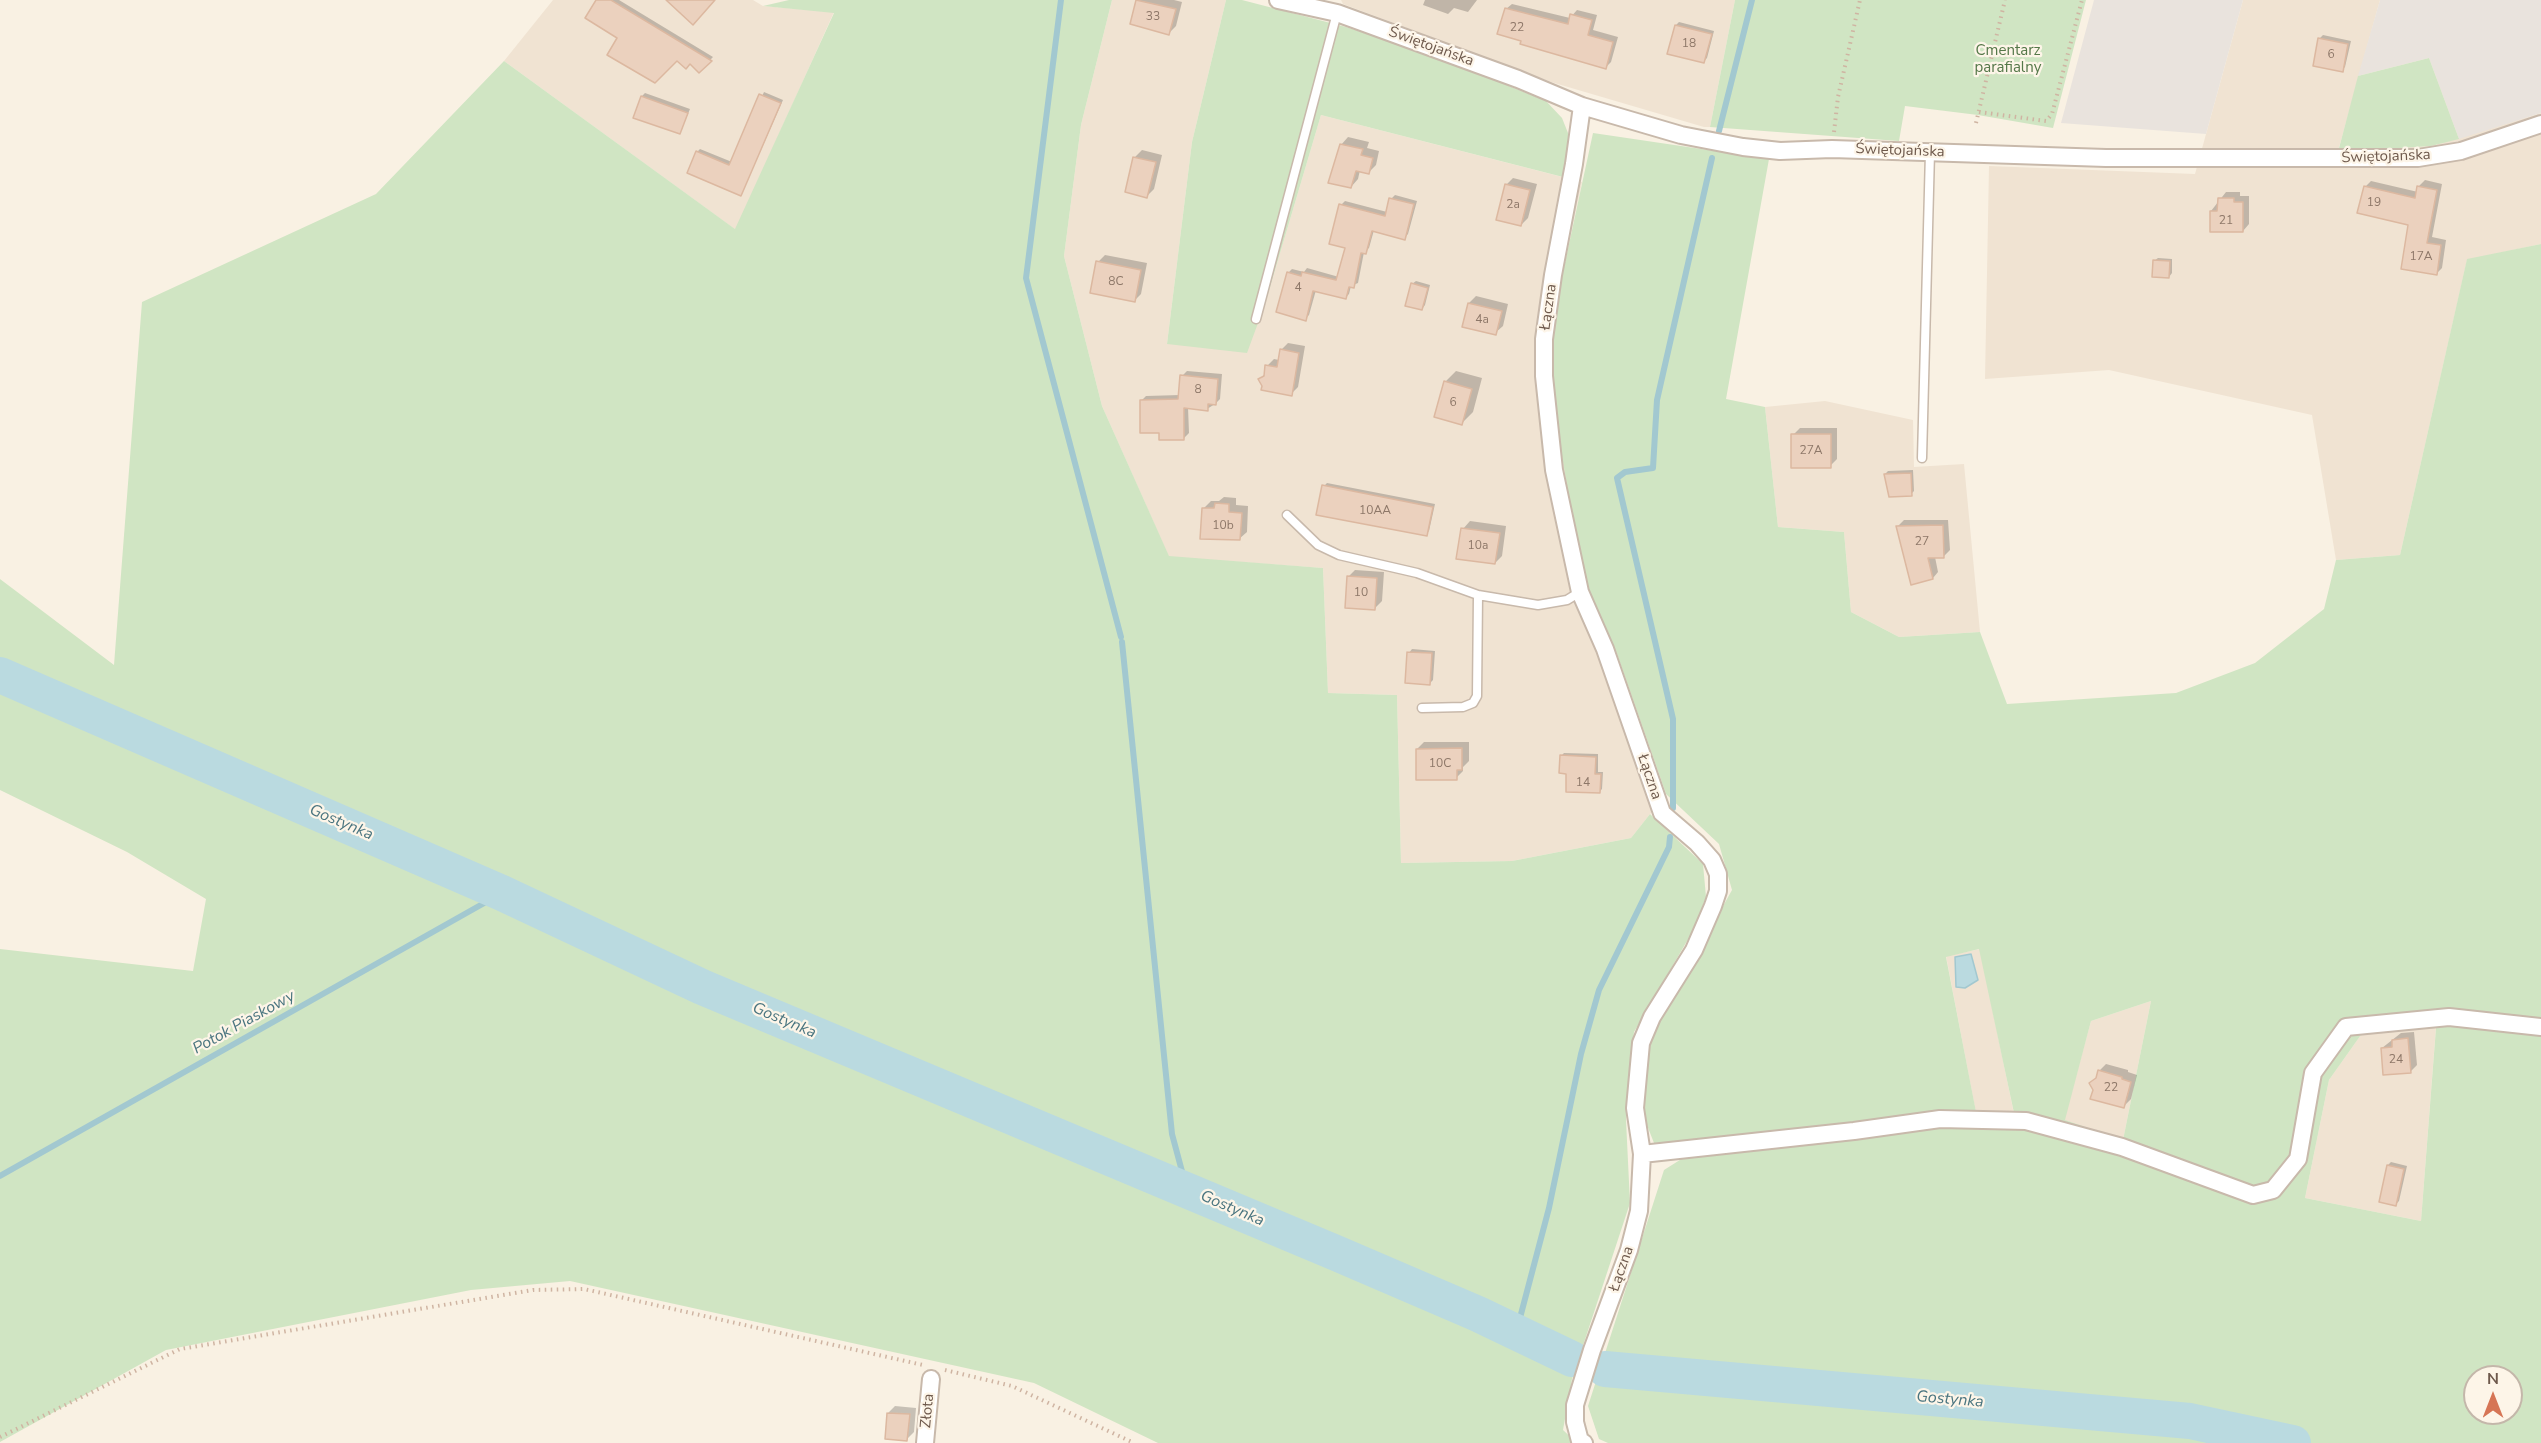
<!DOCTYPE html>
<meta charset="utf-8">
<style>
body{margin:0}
#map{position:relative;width:2541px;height:1443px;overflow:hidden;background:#f9f1e3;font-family:"Nunito Sans",sans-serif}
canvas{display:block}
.north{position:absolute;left:2463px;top:1365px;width:60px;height:60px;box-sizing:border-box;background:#fdf5e8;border:2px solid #c4b7aa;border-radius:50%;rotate:0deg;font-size:16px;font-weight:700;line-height:24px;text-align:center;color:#6e594c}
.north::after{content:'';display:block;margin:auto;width:21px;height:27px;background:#d67555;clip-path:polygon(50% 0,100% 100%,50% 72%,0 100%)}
</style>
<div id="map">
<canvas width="2541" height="1443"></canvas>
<div class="north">N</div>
</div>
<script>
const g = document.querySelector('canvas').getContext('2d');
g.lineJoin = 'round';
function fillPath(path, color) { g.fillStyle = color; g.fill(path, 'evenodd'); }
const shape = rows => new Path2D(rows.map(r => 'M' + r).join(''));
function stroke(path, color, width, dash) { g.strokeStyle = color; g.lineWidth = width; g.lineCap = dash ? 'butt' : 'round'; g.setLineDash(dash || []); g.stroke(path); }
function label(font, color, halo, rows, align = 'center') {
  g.font = font + ' "Nunito Sans",sans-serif'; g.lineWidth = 4.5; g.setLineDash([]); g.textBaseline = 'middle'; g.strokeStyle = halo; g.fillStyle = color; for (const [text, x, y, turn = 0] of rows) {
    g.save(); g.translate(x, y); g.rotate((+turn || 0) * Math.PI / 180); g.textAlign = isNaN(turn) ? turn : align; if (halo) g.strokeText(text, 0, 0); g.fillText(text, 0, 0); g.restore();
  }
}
fillPath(shape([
 [553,0,753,0,763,6,834,12,736,230,504,61],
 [1112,0,1226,0,1192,142,1167,344,1265,304,1321,115,1582,182,1553,318,1584,584,1617,654,1666,794,1631,838,1512,861,1401,863,1397,695,1328,693,1323,568,1169,557,1102,406,1064,256,1081,125],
 [1341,0,1735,0,1710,127,1704,127,1551,82,1343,4],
 [2243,0,2380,0,2338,151,2431,146,2541,113,2541,244,2467,260,2400,555,2336,560,2312,415,2109,370,1985,379,1989,166,2195,174],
 [1825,401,1913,420,1914,467,1964,464,1980,632,1899,637,1851,612,1844,532,1778,527,1765,407],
 [1980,949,2014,1114,1977,1118,1946,956],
 [2151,1001,2123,1140,2064,1120,2091,1021],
 [2436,1027,2421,1221,2305,1198,2329,1080,2363,1032]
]), '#f0e3d2');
fillPath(shape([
 [2094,0,2243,0,2206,134,2061,123],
 [2380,0,2541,0,2541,113,2459,139,2429,58,2358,76]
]), '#e9e3dd');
fillPath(shape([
 [789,0,1112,0,1081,125,1064,256,1102,406,1169,556,1323,568,1328,693,1397,695,1401,863,1512,861,1631,838,1650,814,1703,864,1706,897,1694,929,1634,1032,1626,1120,1630,1203,1572,1379,1563,1430,1577,1443,1158,1443,1034,1383,570,1281,471,1290,166,1350,0,1442,0,949,193,971,206,899,127,852,0,790,0,579,114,665,142,302,376,194,504,61,735,229,834,13,763,6],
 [1226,0,1242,0,1346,27,1440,58,1546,101,1562,118,1570,138,1563,177,1321,115,1265,304,1247,353,1167,344,1192,142],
 [1735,0,2086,0,2053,128,1978,115,1905,106,1899,141,1710,127],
 [2429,58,2459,139,2431,146,2338,152,2358,76],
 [1593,133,1769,159,1726,399,1765,407,1778,527,1844,532,1851,612,1899,637,1980,632,2007,704,2176,693,2255,663,2324,609,2336,560,2400,555,2467,259,2541,244,2541,1443,1608,1443,1599,1439,1588,1406,1664,1170,1710,1141,1654,1143,1643,1115,1650,1037,1732,890,1719,844,1666,794,1617,654,1584,584,1552,398,1553,318],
 [1979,949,2014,1113,1977,1117,1946,957],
 [2151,1001,2123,1140,2065,1120,2091,1021],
 [2436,1028,2421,1221,2305,1198,2329,1080,2363,1032],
 [2475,1377,2511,1377,2511,1413,2475,1413]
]), '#d0e5c3');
const water = shape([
 [1971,954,1978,980,1965,988,1956,987,1955,957,1971,954]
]);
fillPath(water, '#badae0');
stroke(water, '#a2c8d0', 1.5);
fillPath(shape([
 [597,0,619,0,713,57,699,71,690,62,619,37],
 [1138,0,1174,0,1182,2,1176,26,1169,33,1132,23],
 [1425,0,1477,0,1468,12,1454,8,1448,14,1423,5],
 [1512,4,1570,18,1577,10,1597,15,1593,30,1618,37,1611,62,1606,67,1523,40,1506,9],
 [1679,22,1714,31,1707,58,1704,61,1676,25],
 [2323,35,2351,41,2345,67,2342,70,2315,65,2320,38],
 [764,92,783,100,741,195,697,152,700,149,732,162],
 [645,93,690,109,680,133,642,96],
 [1348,137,1369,142,1367,148,1379,151,1376,165,1369,172,1360,170,1358,179,1351,187,1341,145],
 [1142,150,1162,155,1154,189,1147,196,1135,157],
 [1513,178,1537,184,1528,218,1521,225,1506,185],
 [2425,180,2442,184,2432,237,2446,240,2442,268,2436,274,2410,224,2365,187,2371,181,2418,192,2419,186],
 [2226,192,2240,192,2240,196,2249,196,2249,224,2243,231,2211,211],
 [1395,195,1417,201,1408,234,1404,238,1374,230,1369,248,1364,252,1358,283,1351,286,1349,294,1345,298,1316,290,1309,315,1305,319,1288,273,1292,269,1304,272,1307,268,1339,277,1347,247,1341,205,1345,201,1387,212,1391,199],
 [1105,255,1147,263,1141,294,1134,301,1098,262],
 [2158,258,2172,259,2172,273,2169,277,2154,261],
 [1416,281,1430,285,1425,305,1422,309,1412,284],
 [1476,296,1508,304,1503,326,1495,333,1469,303],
 [1288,343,1305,346,1298,387,1291,394,1263,385,1260,379,1266,373,1267,366,1274,359,1279,360,1281,350],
 [1187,371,1222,374,1220,399,1215,404,1207,409,1188,407,1189,433,1184,438,1161,431,1141,401,1146,396,1180,395,1182,376],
 [1456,371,1482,378,1473,412,1462,423,1445,382],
 [1800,428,1837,428,1837,459,1830,466,1793,435],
 [1913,470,1914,491,1911,494,1885,474,1888,471],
 [1327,483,1435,504,1429,531,1426,534,1324,486],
 [1224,497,1236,498,1236,505,1248,506,1247,532,1239,539,1204,508,1211,501,1219,501],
 [1904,520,1948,520,1950,550,1944,556,1935,557,1938,572,1933,578,1898,526],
 [1470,521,1506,526,1502,556,1495,563,1463,529],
 [1355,570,1384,572,1382,601,1375,608,1348,577],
 [1412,649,1435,651,1433,680,1430,683,1409,653],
 [1424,742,1469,742,1469,761,1463,767,1463,771,1456,778,1417,749],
 [1564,753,1598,754,1598,772,1603,772,1602,789,1599,792,1568,772,1561,756],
 [2414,1032,2417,1065,2410,1072,2382,1048,2401,1033],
 [2106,1064,2128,1070,2128,1072,2137,1075,2131,1099,2124,1106,2098,1077,2099,1071],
 [2391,1162,2407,1166,2399,1201,2396,1204,2388,1165],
 [895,1406,916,1408,914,1432,907,1439,888,1413]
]), '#0003');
stroke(shape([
 [1061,0,1026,278,1121,637],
 [1719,131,1752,0],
 [1122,642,1172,1134,1187,1190],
 [1673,808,1673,719,1617,478,1625,472,1653,468,1657,400,1712,158],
 [0,1176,502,893],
 [1516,1333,1549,1208,1581,1054,1599,990,1669,847,1670,837]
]), '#a2c8d0', 6);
stroke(shape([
 [0,675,502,893,702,987,1336,1253,1478,1314,1572,1359],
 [1605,1369,2190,1421,2293,1443]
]), '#badae0', 36);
const building = shape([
 [596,0,611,0,712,61,699,73,690,64,686,69,677,61,655,83,607,55,617,38,585,18,596,0],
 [666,0,715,0,693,25,666,0],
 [1136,0,1176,9,1169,35,1130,24,1136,0],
 [1505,8,1568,24,1570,14,1592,20,1588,35,1613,42,1606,69,1520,44,1521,41,1497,34,1505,8],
 [1675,25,1712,34,1704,63,1667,54,1675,25],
 [2318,38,2348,44,2343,72,2313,66,2318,38],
 [759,94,781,103,741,196,687,173,696,151,729,165,759,94],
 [641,96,688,113,680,134,633,118,641,96],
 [1340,144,1363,149,1361,155,1373,158,1369,174,1356,171,1351,188,1328,183,1340,144],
 [1133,157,1156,162,1147,198,1125,192,1133,157],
 [1505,184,1530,190,1521,226,1496,220,1505,184],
 [2364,186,2415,198,2417,186,2437,190,2427,243,2441,245,2437,275,2401,269,2408,225,2357,213,2364,186],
 [1389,198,1414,204,1405,240,1372,231,1366,254,1361,253,1354,288,1349,287,1346,299,1313,291,1306,321,1276,312,1287,272,1301,276,1302,272,1336,280,1345,248,1329,244,1339,204,1385,216,1389,198],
 [2218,198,2234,198,2234,202,2243,202,2243,232,2210,232,2210,211,2217,211,2218,198],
 [2153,260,2170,261,2169,278,2152,277,2153,260],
 [1096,261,1141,270,1135,302,1090,293,1096,261],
 [1411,283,1428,288,1422,310,1405,306,1411,283],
 [1468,303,1502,311,1496,335,1462,327,1468,303],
 [1280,349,1299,353,1292,396,1261,390,1262,386,1258,379,1264,376,1265,365,1277,367,1280,349],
 [1180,375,1218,379,1216,405,1208,404,1208,411,1184,408,1184,440,1159,440,1159,433,1140,433,1140,400,1178,399,1180,375],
 [1444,381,1472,389,1462,425,1434,417,1444,381],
 [1791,434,1831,434,1831,468,1791,468,1791,434],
 [1911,473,1912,496,1889,497,1884,474,1911,473],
 [1322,485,1433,507,1427,536,1316,515,1322,485],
 [1215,503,1229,504,1229,512,1242,513,1240,540,1200,539,1202,508,1214,508,1215,503],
 [1943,525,1944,558,1928,558,1933,579,1911,585,1896,526,1943,525],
 [1461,528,1500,533,1495,564,1456,559,1461,528],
 [1347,576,1377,578,1375,610,1345,608,1347,576],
 [1407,652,1432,653,1430,685,1405,683,1407,652],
 [1462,748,1462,770,1457,770,1457,780,1416,780,1416,749,1462,748],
 [1560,755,1596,757,1595,774,1601,774,1600,793,1566,792,1566,774,1559,773,1560,755],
 [2408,1038,2411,1073,2383,1075,2381,1048,2392,1047,2392,1040,2408,1038],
 [2098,1070,2122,1077,2122,1079,2131,1082,2124,1108,2090,1099,2093,1090,2089,1083,2096,1078,2098,1070],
 [2387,1165,2404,1169,2396,1206,2379,1202,2387,1165],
 [887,1413,910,1414,907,1441,885,1439,887,1413]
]);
fillPath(building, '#ebd1be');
stroke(building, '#dcb8a0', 1.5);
const service = shape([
 [1256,319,1337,13],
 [1922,458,1930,152],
 [1287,515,1318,545,1339,555,1417,573,1478,595,1538,605,1567,600,1580,592],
 [1422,708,1463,707,1473,703,1477,696,1478,595]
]);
const minor = shape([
 [1278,0,1337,13,1518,79,1582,106,1681,135,1743,147,1780,151,1832,149,2106,158,2418,158,2461,151,2541,124],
 [1582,106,1574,164,1553,275,1544,339,1544,376,1554,470,1580,592,1605,649,1662,813,1697,843,1712,860,1718,874,1718,891,1713,906,1694,950,1652,1017,1641,1043,1635,1108,1642,1154,1639,1211,1629,1250,1592,1350,1575,1405,1575,1422,1580,1441,1584,1443],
 [1642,1154,1854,1131,1940,1119,2026,1121,2122,1147,2253,1195,2273,1190,2298,1159,2313,1073,2346,1027,2449,1017,2541,1027],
 [925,1443,931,1379]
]);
stroke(service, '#c8b9ab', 11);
stroke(minor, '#c8b9ab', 20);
stroke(shape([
 [1979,112,2046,121,2052,114,2082,0],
 [1976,123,2005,0],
 [1834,132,1838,97,1860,0],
 [945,1370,1012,1386,1134,1443],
 [0,1437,180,1349,533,1290,584,1289,923,1365]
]), '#cfb4a2', 4, [1.5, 4.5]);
stroke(service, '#fff', 8);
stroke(minor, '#fff', 16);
label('12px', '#8d7768', null, [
 ["33",1153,17],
 ["22",1517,28],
 ["18",1689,44],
 ["6",2331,55],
 ["19",2374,203],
 ["2a",1513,205],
 ["21",2226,221],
 ["17A",2421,257],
 ["8C",1116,282],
 ["4",1298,288],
 ["4a",1482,320],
 ["8",1198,390],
 ["6",1453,403],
 ["27A",1811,451],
 ["10AA",1375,511],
 ["10b",1223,526],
 ["27",1922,542],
 ["10a",1478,546],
 ["10",1361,593],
 ["10C",1440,764],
 ["14",1583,783],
 ["24",2396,1060],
 ["22",2111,1088]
]);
label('15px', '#6e594c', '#fdf5e8', [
 ["Świętojańska",1431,47,20],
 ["Świętojańska",1900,151,2],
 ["Świętojańska",2386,157,-2],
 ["Łączna",1549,307,-82],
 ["Łączna",1649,777,71],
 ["Łączna",1622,1269,-71],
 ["Złota",928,1411,-85]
]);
label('15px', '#557849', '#fdf5e8', [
 ["Cmentarz",2008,51],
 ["parafialny",2008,68]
]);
label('italic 16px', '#49747f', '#fdf5e8', [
 ["Gostynka",341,823,23],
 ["Gostynka",784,1021,23],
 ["Potok Piaskowy",244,1023,-29],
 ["Gostynka",1232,1209,23],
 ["Gostynka",1950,1400,5]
]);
</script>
